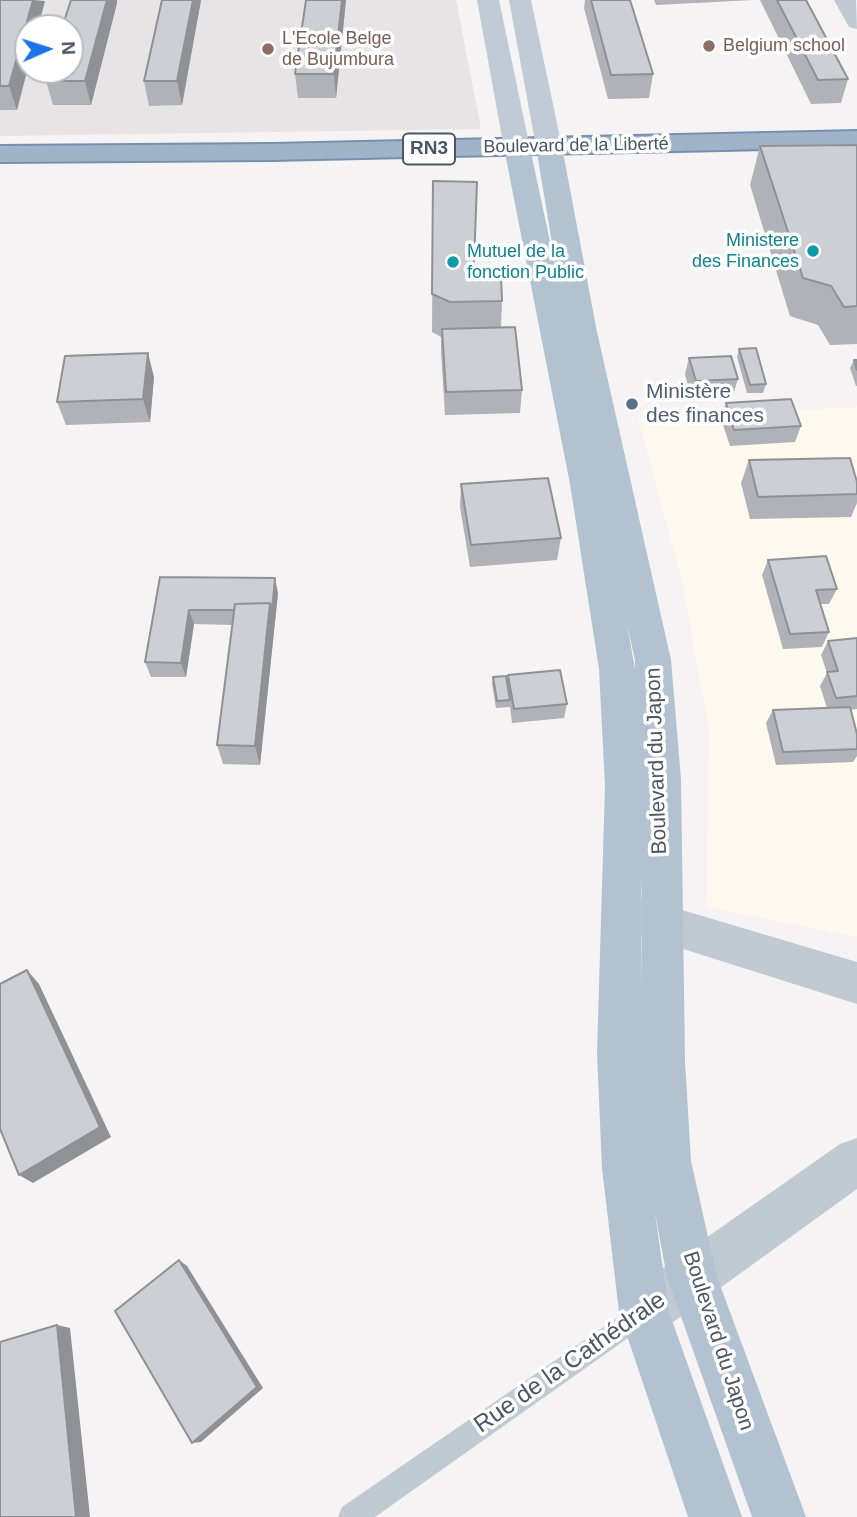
<!DOCTYPE html>
<meta charset="utf-8">
<style>
body{margin:0}
#map{position:relative;width:857px;height:1517px;overflow:hidden;background:#f5f3f3;font-family:Arial,sans-serif}
canvas{display:block}
.north{position:absolute;left:14px;top:14px;width:70px;height:70px;box-sizing:border-box;background:#fff;border:2px solid #b7bbc0;border-radius:50%;rotate:87deg;font-size:19px;font-weight:700;line-height:28px;text-align:center;color:#4a5661}
.north::after{content:'';display:block;margin:auto;width:24px;height:32px;background:#1a73e8;clip-path:polygon(50% 0,100% 100%,50% 72%,0 100%)}
</style>
<div id="map">
<canvas width="857" height="1517"></canvas>
<div class="north">N</div>
</div>
<script>
const g = document.querySelector('canvas').getContext('2d');
g.lineJoin = 'round';
function fillPath(path, color) { g.fillStyle = color; g.fill(path, 'evenodd'); }
const shape = rows => new Path2D(rows.map(r => 'M' + r).join(''));
function stroke(path, color, width, dash) { g.strokeStyle = color; g.lineWidth = width; g.lineCap = dash ? 'butt' : 'round'; g.setLineDash(dash || []); g.stroke(path); }
function label(font, color, halo, rows, align = 'center') {
  g.font = font + ' Arial,sans-serif'; g.lineWidth = 7; g.setLineDash([]); g.textBaseline = 'middle'; g.strokeStyle = halo; g.fillStyle = color; for (const [text, x, y, turn = 0] of rows) {
    g.save(); g.translate(x, y); g.rotate((+turn || 0) * Math.PI / 180); g.textAlign = isNaN(turn) ? turn : align; if (halo) g.strokeText(text, 0, 0); g.fillText(text, 0, 0); g.restore();
  }
}
fillPath(shape([
 [857,407,857,937,706,907,709,731,682,581,638,418]
]), '#fdf9ef');
fillPath(shape([
 [0,0,456,0,481,129,0,136],
 [28,28,70,28,70,70,28,70]
]), '#e6e4e5');
const trunk = shape([
 [857,131,857,147,272,160,0,162,0,146,272,144,857,131]
]);
stroke(trunk, '#7690ad', 4);
fillPath(shape([
 [643,1300,652,1303,655,1312,652,1321,375,1517,338,1517,342,1507,643,1300]
]), '#c1cad2');
fillPath(shape([
 [834,0,856,0,857,29,849,27,834,0],
 [635,896,857,962,857,1004,620,929,614,915,620,901,635,896],
 [857,1138,857,1189,662,1330,644,1337,626,1330,619,1312,626,1294,840,1144,857,1138]
]), '#c1cad2');
fillPath(shape([
 [477,0,499,0,530,148,526,154,517,156,508,154,504,148,477,0],
 [509,0,531,0,562,147,558,153,549,155,540,153,536,147,509,0]
]), '#c1cbd6');
fillPath(shape([
 [549,139,558,141,562,147,597,332,671,660,681,779,685,1061,691,1161,717,1277,806,1517,752,1517,667,1277,655,1213,669,1312,742,1517,688,1517,619,1312,602,1168,597,1053,605,786,599,669,570,484,504,148,508,142,517,140,526,142,530,148,558,279,536,147,540,141,549,139],
 [627,624,635,660,635,670,635,669,627,624],
 [642,873,641,995,641,910,642,873]
]), '#b3c2d1');
fillPath(trunk, '#9fb4c9');
fillPath(shape([
 [0,0,45,1,28,28,28,67,17,110,0,110],
 [162,0,201,0,182,105,149,106,144,81],
 [346,0,336,98,298,98,295,74],
 [585,0,630,0,653,74,649,98,608,99,584,8],
 [654,0,753,0,656,5],
 [760,0,806,0,848,79,841,103,811,104],
 [117,3,91,105,53,105,46,81],
 [857,145,857,344,830,345,818,325,790,316,750,185,760,146],
 [433,181,474,264,502,301,501,327,522,390,520,413,445,415,441,352,441,337,432,332],
 [739,349,766,384,763,393,747,393,737,357],
 [689,358,738,379,733,395,691,397,685,374],
 [854,360,857,360,857,386,856,386,850,368],
 [154,377,150,422,66,425,57,402],
 [726,403,801,426,795,442,730,446,721,419],
 [749,460,857,482,857,503,851,517,750,519,741,483],
 [461,484,561,538,557,560,470,567,460,507],
 [768,560,837,589,829,604,820,604,829,632,822,647,783,649,762,575],
 [160,577,278,593,260,765,223,764,217,745,233,625,194,624,186,677,151,677,145,662],
 [857,638,857,709,850,710,857,734,857,756,853,762,776,765,766,723,773,710,827,708,820,686,827,673,821,655,828,641],
 [508,675,567,704,564,718,512,723,510,707,496,708,492,684,493,677,507,682]
]), '#b0b2b7');
fillPath(shape([
 [33,0,45,1,38,28,28,28,28,67,17,110,9,86],
 [107,0,117,0,117,3,91,105,85,81],
 [193,0,201,0,182,105,177,81],
 [342,0,346,0,336,98,334,74],
 [148,353,154,377,150,422,143,399],
 [275,578,278,593,260,765,255,746,270,603],
 [189,610,194,624,186,677,181,663],
 [27,970,39,984,111,1137,33,1183,19,1175],
 [179,1260,187,1266,263,1388,201,1442,192,1443],
 [57,1325,70,1328,90,1517,76,1517]
]), '#909195');
const building = shape([
 [0,0,33,0,9,86,0,86,0,0],
 [71,0,107,0,85,81,46,81,50,70,70,70,70,28,62,28,71,0],
 [162,0,193,0,177,81,144,81,162,0],
 [306,0,342,0,334,74,295,74,306,0],
 [591,0,630,0,653,74,611,75,591,0],
 [777,0,806,0,848,79,818,80,777,0],
 [857,145,857,306,844,307,831,286,803,278,760,146,857,145],
 [433,181,477,182,474,264,489,275,501,276,502,301,450,302,432,294,433,181],
 [515,327,522,390,446,392,442,329,515,327],
 [756,348,766,384,750,385,739,349,756,348],
 [148,353,143,399,57,402,65,356,148,353],
 [731,356,738,379,696,381,689,358,731,356],
 [854,360,857,360,857,370,854,360],
 [791,399,801,426,734,430,726,403,791,399],
 [850,458,857,482,857,494,758,497,749,460,850,458],
 [548,478,561,538,471,545,461,484,548,478],
 [826,556,837,589,816,590,829,632,790,634,768,560,826,556],
 [160,577,275,578,272,610,270,603,235,604,234,610,189,610,181,663,145,662,160,577],
 [270,603,255,746,217,745,235,604,270,603],
 [857,638,857,696,836,698,827,672,838,671,828,641,857,638],
 [560,670,567,704,514,709,508,675,560,670],
 [506,676,510,700,497,701,493,677,506,676],
 [850,707,857,734,857,749,783,752,773,710,850,707],
 [27,970,100,1127,19,1175,0,1129,0,984,27,970],
 [179,1260,257,1387,192,1443,115,1311,179,1260],
 [57,1325,76,1517,0,1517,0,1342,57,1325]
]);
fillPath(building, '#cdcfd5');
stroke(building, '#909195', 2);
for (const [x, y, r, color] of [
 [709,46,7,"#8d6e63"],
 [268,49,7,"#8d6e63"],
 [813,251,7,"#0f9aa8"],
 [453,262,7,"#0f9aa8"],
 [632,404,7,"#5c6f8a"]
]) { const dot = new Path2D(); dot.arc(x, y, r, 0, 2 * Math.PI); g.fillStyle = color; g.fill(dot); stroke(dot, '#fff', 2.5); }
label('18px', '#785e54', '#fff', [
 ["L'Ecole Belge",282,39],
 ["de Bujumbura",282,60],
 ["Belgium school",723,46]
], 'left');
label('18px', '#4a5661', '#fff', [
 ["Boulevard de la Liberté",576,146,-1]
]);
label('18px', '#0d838f', '#fff', [
 ["Ministere",799,241],
 ["des Finances",799,262],
 ["Mutuel de la",467,252,"left"],
 ["fonction Public",467,273,"left"]
], 'right');
for (const [x, y, w] of [
 [429,149,52]
]) { const box = new Path2D(); box.roundRect(x - w / 2, y - 15.5, w, 31, 5); g.fillStyle = '#fff'; g.fill(box); stroke(box, '#4a5661', 2); }
label('bold 19px', '#4a5661', null, [
 ["RN3",429,149]
]);
label('21px', '#4e5e75', '#fff', [
 ["Ministère",646,392],
 ["des finances",646,416]
], 'left');
label('21px', '#4a5661', '#fff', [
 ["Boulevard du Japon",657,761,-92],
 ["Boulevard du Japon",718,1341,72]
]);
label('24px', '#4a5661', '#fff', [
 ["Rue de la Cathédrale",570,1363,-35]
]);
</script>
